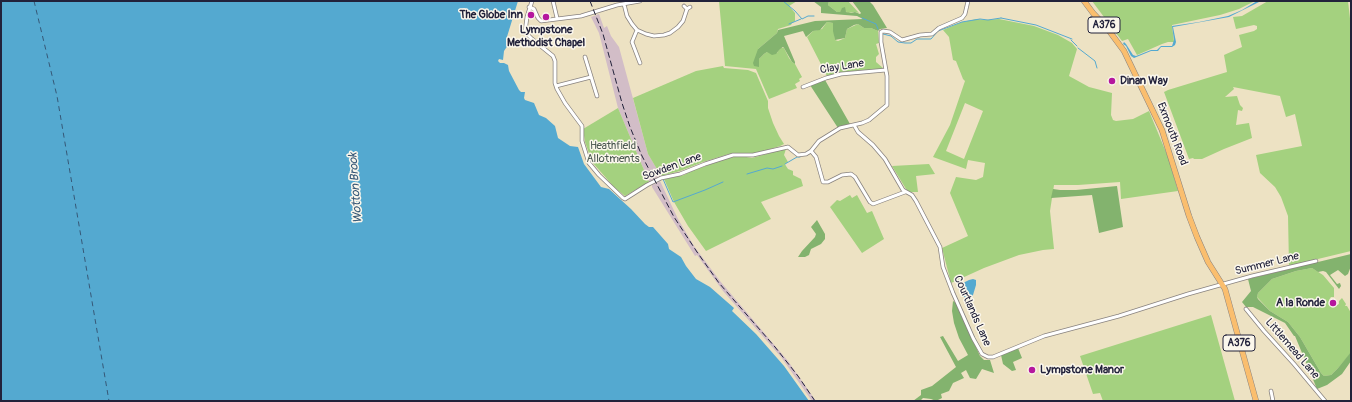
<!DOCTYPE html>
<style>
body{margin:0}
#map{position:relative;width:1352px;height:402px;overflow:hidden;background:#ede2c3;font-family:Pangolin,sans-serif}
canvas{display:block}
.frame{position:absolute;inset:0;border:2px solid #22223b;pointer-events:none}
</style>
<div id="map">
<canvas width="1352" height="402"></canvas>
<div class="frame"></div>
</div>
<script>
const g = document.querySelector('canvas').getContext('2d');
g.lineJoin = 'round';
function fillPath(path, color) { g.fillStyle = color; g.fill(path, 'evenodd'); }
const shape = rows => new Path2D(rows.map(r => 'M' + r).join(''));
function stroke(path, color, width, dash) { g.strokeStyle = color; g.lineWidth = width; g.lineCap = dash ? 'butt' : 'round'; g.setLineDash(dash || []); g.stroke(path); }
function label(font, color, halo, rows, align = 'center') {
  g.font = font + ' Pangolin,sans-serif'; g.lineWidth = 3; g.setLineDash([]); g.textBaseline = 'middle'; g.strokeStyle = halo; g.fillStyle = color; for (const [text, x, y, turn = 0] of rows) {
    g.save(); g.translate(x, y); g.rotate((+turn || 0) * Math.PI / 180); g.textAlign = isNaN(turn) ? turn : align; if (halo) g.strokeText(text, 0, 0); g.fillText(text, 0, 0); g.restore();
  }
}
fillPath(shape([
 [599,14,604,28,607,26,611,36,619,47,648,154,661,176,649,182,618,108,599,33,591,17],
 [660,181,678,219,694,246,720,281,788,361,816,401,812,401,781,357,723,291,697,255,695,256,652,187,652,185]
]), '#d2bdc7');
fillPath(shape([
 [719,1,797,1,789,6,795,13,795,21,792,23,791,25,778,29,777,33,758,49,759,64,759,59,764,54,767,52,777,53,780,48,784,48,789,58,792,62,795,64,802,77,799,79,800,81,795,84,797,88,769,99,756,69,725,66],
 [829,1,848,1,859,13,855,12,848,13,842,9,840,12,837,12,828,5],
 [1092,1,1255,1,1239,9,1220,15,1172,25,1174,42,1168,42,1162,44,1137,55,1128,39,1122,41],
 [1268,1,1348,1,1351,27,1351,251,1289,266,1288,216,1281,197,1275,187,1260,173,1256,155,1302,146,1295,114,1286,117,1280,96,1233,87,1234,89,1225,97,1237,96,1240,105,1243,108,1242,111,1238,110,1236,125,1249,123,1252,138,1224,149,1202,159,1194,159,1193,158,1189,159,1164,92,1168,90,1227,72,1224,55,1242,47,1239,35,1254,31,1257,29,1257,26,1254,25,1236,29,1233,17,1242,16],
 [977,19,985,20,999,19,1034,26,1058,35,1072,43,1077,49,1069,76,1089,87,1112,93,1111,115,1113,120,1116,121,1133,119,1149,111,1168,157,1178,191,1121,199,1120,182,1078,185,1054,185,1050,211,1054,249,1043,250,1019,255,984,268,951,283,942,248,968,236,950,193,956,177,976,180,983,177,985,163,968,160,966,169,933,157,950,125,965,81,963,79,956,61,953,60,949,37,943,30,962,22],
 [965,103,983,111,964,159,946,151],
 [827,22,833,23,835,40,838,41,845,38,847,29,858,24,864,28,871,28,878,31,879,43,876,44,879,54,876,57,876,62,883,68,882,70,838,73,827,76,807,37,813,31,822,29],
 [723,66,724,68,748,70,756,73,768,101,768,108,773,123,779,136,784,144,780,146,758,153,740,153,729,154,703,162,680,171,661,176,648,154,633,98,696,71],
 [618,108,649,182,625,196,614,187,592,162,585,142,583,129],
 [784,149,786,149,784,155,788,162,785,164,786,166,788,169,793,171,793,175,801,179,803,186,761,202,771,219,706,251,688,226,674,202,664,179,684,175,689,172,728,158,741,156,752,158],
 [929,164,935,174,916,176,918,192,909,192,906,189,892,166],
 [850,195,852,198,857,195,867,213,872,211,884,239,862,253,830,207,837,200,840,201],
 [1312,268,1323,275,1334,288,1334,297,1331,297,1329,300,1330,305,1335,306,1339,304,1339,301,1342,298,1346,304,1345,306,1347,306,1351,313,1351,353,1338,368,1331,375,1324,376,1321,373,1300,337,1288,322,1270,311,1257,297,1258,293,1272,279,1296,271],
 [1211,315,1235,401,1103,401,1100,393,1093,394,1080,356]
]), '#a4d17f');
fillPath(shape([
 [813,1,829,1,828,5,837,12,840,12,842,8,845,7,846,12,851,13,855,12,860,14,861,13,852,1,869,1,873,5,887,28,880,29,878,31,871,28,864,28,858,24,854,25,847,29,845,38,835,40,833,31,833,23,827,22,820,30,813,31,806,37,803,31,784,36,795,62,795,64,792,62,784,48,783,47,780,49,776,54,772,55,767,52,764,54,759,59,759,67,754,66,753,63,758,49,777,33,778,30,815,21,863,19,857,16,821,13,821,7],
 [825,80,850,124,838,128,810,85],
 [1117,186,1123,227,1099,233,1092,195,1051,198,1053,189,1060,190,1076,190],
 [817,220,825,234,825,239,821,244,811,249,809,255,805,257,798,257,802,251,815,237,816,234,811,227],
 [1351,254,1351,266,1348,274,1345,276,1338,270,1330,275,1337,284,1340,283,1341,286,1339,289,1326,272,1323,271,1318,272,1312,268,1296,271,1272,279,1258,293,1257,297,1258,299,1270,311,1288,322,1300,337,1321,373,1324,376,1331,375,1338,368,1351,352,1351,361,1342,374,1327,385,1317,389,1295,336,1294,336,1285,323,1253,307,1246,307,1242,302,1251,291,1248,279],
 [953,301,956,303,961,313,980,356,984,360,990,360,994,373,982,369,976,379,970,378,966,370,961,373,964,378,953,383,949,391,941,394,942,398,936,401,931,399,923,398,920,401,913,401,921,395,921,390,932,386,956,367,940,337,943,336,958,361,968,355,959,338,954,323,952,311],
 [1018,348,1022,358,1013,362,1016,370,1012,371,1003,364,1001,355]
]), '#83b36e');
fillPath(shape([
 [1,1,518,1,506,40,508,41,508,45,504,51,503,60,499,59,498,61,500,63,504,63,508,65,509,71,519,90,521,92,525,92,524,98,525,100,534,103,539,115,546,118,555,126,558,138,570,146,578,147,584,164,601,187,609,189,631,209,645,224,649,227,653,227,668,244,669,249,681,257,686,266,696,279,710,287,734,308,732,311,756,334,784,366,809,401,1,401],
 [1257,1,1261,1,1229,17,1173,27,1176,42,1175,45,1172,47,1161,47,1158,51,1151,51,1134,58,1131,56,1126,46,1123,44,1124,42,1126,44,1133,55,1136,56,1151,50,1157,50,1161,46,1172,46,1174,40,1172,26,1199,22,1228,16,1242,10],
 [973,279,976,280,976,285,973,295,971,298,965,298,962,294,961,284,969,280]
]), '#54a9d0');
stroke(shape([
 [783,1,795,11,802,19,808,16,814,16],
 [862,18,876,24,878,29],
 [1001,18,1036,25,1072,39],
 [789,24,801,19],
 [883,34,891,36,898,42,905,43,911,43,917,39,931,39,938,31,962,22,980,19,988,20,1001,18],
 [1071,40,1077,46],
 [1078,48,1095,61,1097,68],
 [785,164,797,157,800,157],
 [747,174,767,168,773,169,782,166],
 [663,179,673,202,705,190,723,182],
 [659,181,660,180]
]), '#54a9d0', 1);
stroke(shape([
 [34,1,57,96,109,401]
]), '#365877', 1, [5, 4]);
const minor = shape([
 [532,1,527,17,525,32,532,39,553,56,555,61,555,83,557,89,565,103,582,126,582,141,589,163,599,175,623,198,625,199,647,185,661,178,680,174,705,164,733,155,753,155,788,147,798,155,806,154,811,151,819,141,840,128,862,123,869,120,887,105,887,76,881,42,881,32,883,31,890,32,902,40,920,35,932,34,939,28,962,18,965,14,968,1],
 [553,1,557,18],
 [624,4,627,16,632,24,637,30,646,34,654,36,664,35,670,33,678,27,683,21,687,9],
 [684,6,687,9,690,7],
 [529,7,534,9,538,18,541,21,581,16,617,5,640,1],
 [637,30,632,42,640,63],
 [585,57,597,96],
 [556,86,591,77],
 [803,87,826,78,841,74,886,70],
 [854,125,858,132,873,145,885,159,903,190,912,195,916,201,940,247,943,267,953,293,973,338,982,354,988,357,993,357,1044,336,1119,316,1188,294,1252,276,1316,261],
 [811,151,816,157,823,182,828,182,842,175,851,174,855,177,870,202,873,204,905,192],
 [1246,309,1264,331,1294,364,1325,401],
 [1271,391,1273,401]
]);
const trunk = shape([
 [1084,1,1093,13,1107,28,1124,51,1162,130,1189,216,1197,237,1208,262,1225,289,1256,401]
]);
stroke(minor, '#88827f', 4.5);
stroke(trunk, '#88827f', 6);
stroke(minor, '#fff', 3);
stroke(trunk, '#fabe6e', 5);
stroke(shape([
 [590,1,603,34,622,103,630,127,642,156,674,217,697,252,719,283,775,347,798,376,815,401]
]), '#22223b', 1, [6, 3]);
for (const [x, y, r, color] of [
 [531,15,4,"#b5179e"],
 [546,17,4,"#b5179e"],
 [1112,81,4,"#b5179e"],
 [1333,303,4,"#b5179e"],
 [1032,370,4,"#b5179e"]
]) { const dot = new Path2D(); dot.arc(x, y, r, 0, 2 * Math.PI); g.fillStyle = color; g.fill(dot); stroke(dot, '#fbf7ec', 1.5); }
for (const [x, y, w] of [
 [1104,25,32],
 [1239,343,32]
]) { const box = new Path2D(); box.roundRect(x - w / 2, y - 8, w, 16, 3); g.fillStyle = '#fbf7ec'; g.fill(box); stroke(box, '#22223b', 1); }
label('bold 10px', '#22223b', null, [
 ["A376",1104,25],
 ["A376",1239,343]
]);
label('bold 11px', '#22223b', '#fbf7ec', [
 ["The Globe Inn",523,15],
 ["Lympstone",546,30,"center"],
 ["Methodist Chapel",546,43,"center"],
 ["Dinan Way",1120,81,"left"],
 ["A la Ronde",1325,303],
 ["Lympstone Manor",1040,370,"left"]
], 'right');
label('11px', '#22223b', '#fbf7ec', [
 ["Clay Lane",842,67,-9],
 ["Exmouth Road",1172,134,69],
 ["Sowden Lane",672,167,-20],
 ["Summer Lane",1267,264,-14],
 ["Courtlands Lane",972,311,66],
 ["Littlemead Lane",1292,349,49]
]);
label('11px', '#49574f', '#fbf7ec', [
 ["Heathfield",613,146],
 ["Allotments",613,159]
]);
label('italic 12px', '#365877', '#fbf7ec', [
 ["Wotton Brook",356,188,-94]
]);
</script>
